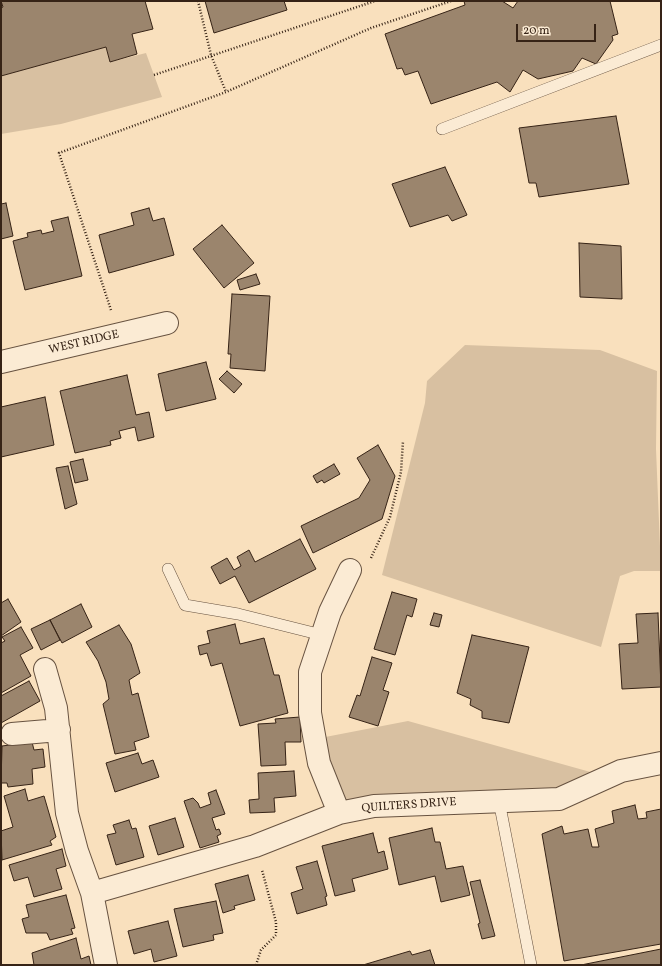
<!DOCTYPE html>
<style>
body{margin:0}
#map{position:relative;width:662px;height:966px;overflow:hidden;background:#f9e0bd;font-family:Vollkorn,serif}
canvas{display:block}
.frame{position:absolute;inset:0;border:2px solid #362316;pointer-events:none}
.scale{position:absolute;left:516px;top:24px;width:80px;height:18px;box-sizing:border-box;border:2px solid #362316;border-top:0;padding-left:5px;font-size:12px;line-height:14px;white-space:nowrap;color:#362316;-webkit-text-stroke:3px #fbebd4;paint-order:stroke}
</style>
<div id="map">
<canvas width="662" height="966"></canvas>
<div class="frame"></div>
<div class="scale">20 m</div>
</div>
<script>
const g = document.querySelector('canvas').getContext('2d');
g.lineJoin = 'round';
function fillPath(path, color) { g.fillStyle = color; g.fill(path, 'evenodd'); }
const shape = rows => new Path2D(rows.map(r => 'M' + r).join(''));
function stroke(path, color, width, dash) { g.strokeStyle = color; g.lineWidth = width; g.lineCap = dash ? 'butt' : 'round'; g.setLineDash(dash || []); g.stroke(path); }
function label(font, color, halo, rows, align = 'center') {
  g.font = font + ' Vollkorn,serif'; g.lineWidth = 3.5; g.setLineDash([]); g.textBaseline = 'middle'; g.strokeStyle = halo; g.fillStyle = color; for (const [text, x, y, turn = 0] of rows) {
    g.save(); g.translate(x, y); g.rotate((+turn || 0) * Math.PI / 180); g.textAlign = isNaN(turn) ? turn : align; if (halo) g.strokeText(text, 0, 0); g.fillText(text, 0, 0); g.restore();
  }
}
fillPath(shape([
 [106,47,110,62,146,53,162,97,61,124,1,134,1,76],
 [465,345,600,350,657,371,656,449,661,571,634,571,620,576,601,647,382,575,425,403,427,381],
 [408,721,594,773,556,790,336,805,315,739]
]), '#d8c0a1');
const building = shape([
 [1,1,145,1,153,29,132,34,137,54,110,62,106,47,1,76,1,8,3,7,1,1],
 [205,1,284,1,287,10,214,33,205,1],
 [464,1,502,1,513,8,518,1,610,1,618,34,612,36,613,40,596,64,582,58,573,71,538,79,523,70,510,92,497,82,431,104,418,71,405,75,402,68,397,69,385,34,465,5,464,1],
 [616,116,629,184,539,197,536,183,529,183,519,128,616,116],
 [445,167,467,215,452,221,448,215,410,227,392,184,445,167],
 [6,203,13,236,1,239,1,204,6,203],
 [149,208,153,221,164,218,174,255,109,273,99,235,134,225,131,213,149,208],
 [68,217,82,276,25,290,13,241,28,237,27,233,41,230,42,234,54,231,51,221,68,217],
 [222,225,254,263,224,288,193,249,222,225],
 [579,243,621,246,622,299,580,297,579,243],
 [256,274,260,284,240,290,237,280,256,274],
 [232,294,270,296,265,371,230,368,231,354,228,354,232,294],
 [206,362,216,399,166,411,158,374,206,362],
 [227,371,242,384,234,393,219,379,227,371],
 [127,375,136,415,149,412,154,437,138,441,135,427,119,431,121,438,110,441,111,445,75,453,60,391,127,375],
 [45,397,54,445,1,457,1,407,45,397],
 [378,445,395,476,382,519,313,553,301,526,359,498,370,480,357,458,378,445],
 [83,459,88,480,75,483,70,462,83,459],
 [334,464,340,474,324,483,322,480,317,483,313,476,334,464],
 [68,466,77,504,65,509,56,468,68,466],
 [300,539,316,569,249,603,235,576,220,584,211,567,227,558,234,570,241,566,237,557,249,550,255,562,300,539],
 [392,592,417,599,412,617,407,615,395,655,374,649,392,592],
 [8,599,21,622,1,636,1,603,8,599],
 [81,604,92,627,62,643,50,620,81,604],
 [434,613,442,615,439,627,430,625,434,613],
 [658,613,661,687,622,689,619,644,638,643,636,614,658,613],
 [50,620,60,640,41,650,31,629,50,620],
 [235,624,240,644,264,638,274,675,279,675,288,713,240,726,222,663,211,666,207,653,200,655,198,646,210,643,207,631,235,624],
 [119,625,131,644,140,673,129,680,132,695,138,693,149,737,134,742,136,750,115,754,103,704,109,699,106,682,98,661,86,642,119,625],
 [21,627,33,648,20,655,31,676,1,693,1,643,5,641,2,637,21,627],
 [472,635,529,647,509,723,482,718,482,711,470,705,471,699,457,693,472,635],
 [372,657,392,663,383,690,389,692,378,726,349,717,357,695,360,696,372,657],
 [29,681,40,701,1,723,1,696,29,681],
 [300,717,301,742,285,742,286,765,261,766,258,724,276,723,275,719,300,717],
 [32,742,34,750,43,749,45,767,32,769,33,784,8,787,7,783,1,783,2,746,32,742],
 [138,753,142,764,153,760,159,777,115,792,106,763,138,753],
 [294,771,296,796,274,798,275,812,250,813,249,800,259,799,258,773,294,771],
 [25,789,28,801,44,796,56,837,50,841,52,845,2,860,1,831,13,827,4,796,25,789],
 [216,790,225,814,212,818,216,830,219,829,221,834,217,836,219,842,200,848,184,801,193,798,198,803,200,808,211,804,208,793,216,790],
 [635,805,638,819,647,818,646,812,661,809,661,944,564,961,542,834,562,826,564,834,588,829,592,847,599,847,595,829,614,823,612,811,635,805],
 [175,818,184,847,158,855,149,826,175,818],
 [129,820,132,829,136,828,144,857,116,865,107,835,116,833,113,825,129,820],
 [432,828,435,842,440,842,446,869,463,866,470,895,441,902,435,876,399,885,389,838,432,828],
 [373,833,378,853,384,851,388,869,352,879,355,891,335,896,322,846,373,833],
 [62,849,66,866,56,869,62,889,34,897,28,877,14,881,9,865,62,849],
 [317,861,327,896,325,897,327,905,297,914,291,893,303,889,296,867,317,861],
 [248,875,255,900,234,906,235,909,223,913,215,884,248,875],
 [480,880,495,936,482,939,478,924,480,923,470,882,480,880],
 [66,895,75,928,71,929,73,934,50,940,47,933,26,933,22,919,29,917,26,905,66,895],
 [216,901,223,933,213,935,214,940,183,947,174,909,216,901],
 [168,921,177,956,154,962,151,949,134,954,128,931,168,921],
 [76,938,81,959,89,956,91,965,34,965,32,953,76,938],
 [661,949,661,965,581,965,661,949],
 [430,950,435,965,363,965,410,951,412,955,430,950]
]);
fillPath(building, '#9b856d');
stroke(building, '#362316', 1);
const lane = shape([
 [442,129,661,45],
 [168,569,185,605,238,614,322,635],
 [499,801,531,965]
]);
const street = shape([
 [1,362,167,323],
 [45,669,56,708,67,813,77,851,92,893,106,965],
 [12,734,59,730],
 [339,813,319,763,310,713,310,672,330,612,350,570],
 [92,893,255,846,339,813,374,806,559,799,621,771,661,763]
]);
stroke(lane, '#675240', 12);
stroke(street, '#675240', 24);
stroke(shape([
 [198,1,211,55,226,92],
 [154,75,375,1],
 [111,310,59,153,226,92,371,28,451,1],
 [371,558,390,517,401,472,403,441],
 [256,965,261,950,276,935,276,922,262,870]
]), '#362316', 2.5, [1, 2]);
stroke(lane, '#fbebd4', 11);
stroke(street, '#fbebd4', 22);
label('12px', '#362316', '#fbebd4', [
 ["WEST RIDGE",84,343,-13],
 ["QUILTERS DRIVE",409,806,-4]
]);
</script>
